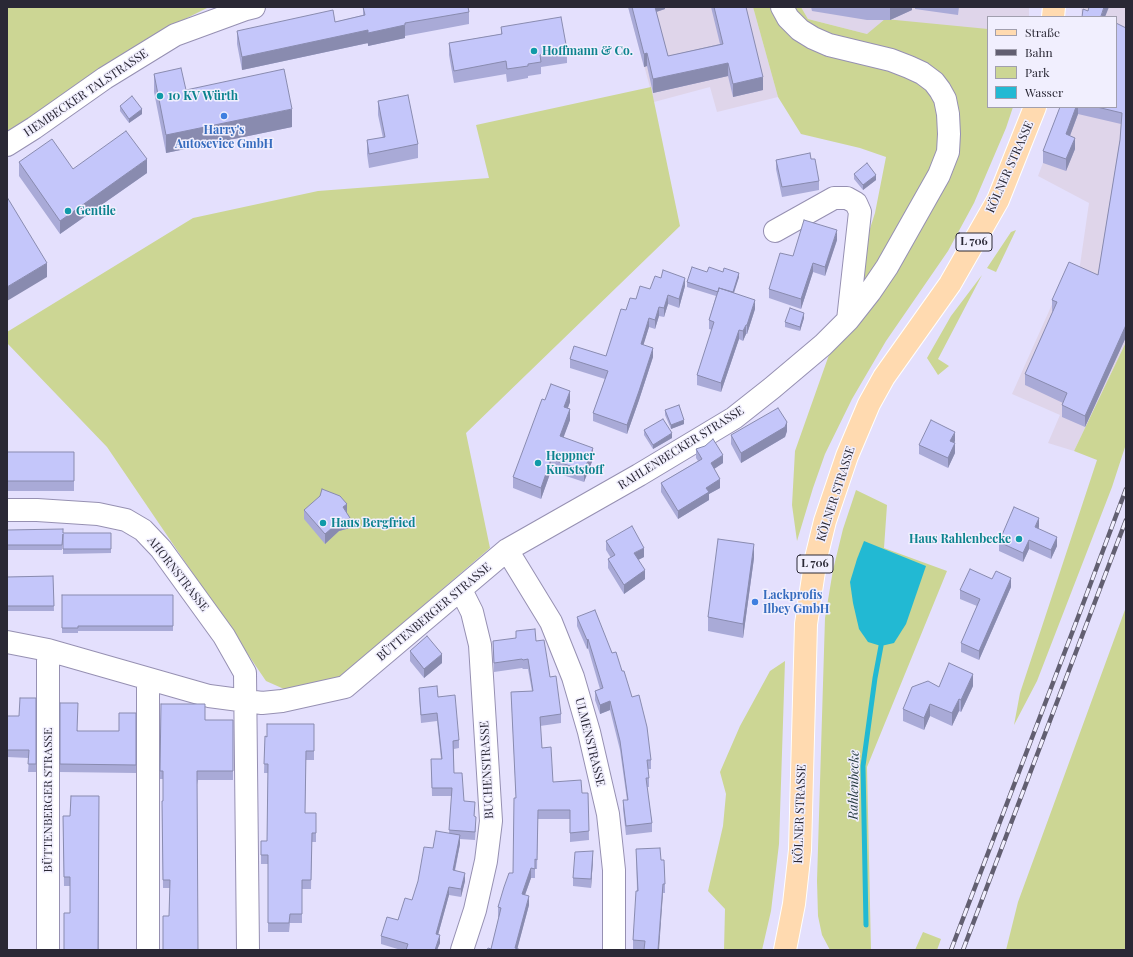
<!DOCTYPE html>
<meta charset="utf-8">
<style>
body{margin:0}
#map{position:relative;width:1133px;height:957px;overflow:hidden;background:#e4e0fd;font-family:"Playfair Display",serif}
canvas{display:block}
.frame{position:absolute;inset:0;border:8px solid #2a2835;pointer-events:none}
.legend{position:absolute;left:987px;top:16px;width:130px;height:92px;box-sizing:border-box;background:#f1effe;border:1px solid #a19fae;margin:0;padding:5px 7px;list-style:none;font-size:12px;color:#2a2835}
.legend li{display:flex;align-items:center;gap:8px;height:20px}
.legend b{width:20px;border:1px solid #a19fae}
</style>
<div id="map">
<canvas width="1133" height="957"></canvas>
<div class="frame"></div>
<ul class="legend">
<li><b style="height:5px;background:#ffdab0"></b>Straße</li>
<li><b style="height:5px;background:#625f71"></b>Bahn</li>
<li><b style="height:11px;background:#ccd694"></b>Park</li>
<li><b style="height:11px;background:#22b9d3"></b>Wasser</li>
</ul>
</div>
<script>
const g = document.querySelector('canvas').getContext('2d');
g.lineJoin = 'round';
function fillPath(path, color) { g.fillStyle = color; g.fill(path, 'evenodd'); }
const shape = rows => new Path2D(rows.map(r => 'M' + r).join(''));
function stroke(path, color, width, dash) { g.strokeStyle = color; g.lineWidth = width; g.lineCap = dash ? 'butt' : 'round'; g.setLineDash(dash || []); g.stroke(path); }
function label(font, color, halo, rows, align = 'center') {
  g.font = font + ' "Playfair Display",serif'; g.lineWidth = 3; g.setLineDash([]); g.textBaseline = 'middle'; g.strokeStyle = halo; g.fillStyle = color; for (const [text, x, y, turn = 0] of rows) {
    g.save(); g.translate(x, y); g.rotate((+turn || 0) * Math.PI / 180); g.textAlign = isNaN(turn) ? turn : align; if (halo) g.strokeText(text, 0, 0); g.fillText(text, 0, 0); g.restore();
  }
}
fillPath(shape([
 [628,7,753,7,778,97,717,112,710,87,654,102],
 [801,7,1029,7,1029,17,988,17,988,29,867,34,808,19],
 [1081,7,1126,7,1126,342,1074,451,1048,443,1060,415,1012,394,1066,273,1079,272,1089,203,1038,176,1063,110,1116,107,1116,17,1082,17]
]), '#dfd5ea');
fillPath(shape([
 [7,7,209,7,183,20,7,133],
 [753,7,801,7,808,19,867,34,885,19,988,29,988,107,1013,107,1006,128,974,203,948,251,886,341,852,399,825,454,813,488,797,541,792,505,795,451,830,352,875,213,886,157,860,148,801,134,778,97],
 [651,87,680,226,466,433,490,548,340,677,284,689,266,681,107,447,7,343,7,332,193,218,318,191,489,178,476,125],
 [1016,230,996,272,987,268,1011,232],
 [982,275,938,359,949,366,938,375,927,358,951,316],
 [1126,342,1126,444,1112,487,1037,681,1014,725,1020,693,1097,460,1074,451],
 [856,490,887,505,884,548,947,571,867,767,871,950,830,950,822,935,818,916,817,881,825,618,833,570,843,529],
 [1126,607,1126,950,1006,950,1018,902],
 [785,661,779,844,771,911,762,950,724,950,725,909,708,891,723,826,726,794,720,772,740,726,770,671],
 [923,932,941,939,937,950,915,950]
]), '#ccd694');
fillPath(shape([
 [864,541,926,566,906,624,894,643,881,646,868,642,859,629,853,603,850,582,857,559]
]), '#22b9d3');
stroke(shape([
 [866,925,863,766,875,678,881,646]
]), '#22b9d3', 5);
const minor = shape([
 [7,145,34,128,105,78,175,35,246,9,254,7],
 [775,231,834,198,847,198,856,203,860,212,848,320],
 [7,510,37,510,98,514,126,520,143,530,161,549,224,636,245,673,248,950],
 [507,550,551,622,573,677,589,732,608,814,614,870,614,950],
 [461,590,472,612,480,645,491,821,486,861,475,910,462,950],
 [7,642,48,650,209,696,262,703,282,701,345,687,365,670,507,550,639,475,734,418,772,388,823,345,848,320,870,292,887,267,939,175,948,152,949,134,948,114,945,99,940,90,934,82,922,73,909,67,891,60,829,45,813,38,800,30,788,18,782,7],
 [48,950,48,650],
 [148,950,148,679]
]);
const major = shape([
 [1053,17,1054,7],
 [785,950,794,904,800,850,806,624,816,558,825,521,847,456,869,404,884,377,950,284,998,200,1035,107]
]);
stroke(minor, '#9690b2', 24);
stroke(major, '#fff', 24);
stroke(minor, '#fff', 22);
stroke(major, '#ffdab0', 22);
const rail = shape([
 [951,950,1080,612,1126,489],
 [963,950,1126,520]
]);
stroke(rail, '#625f71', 4.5);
stroke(rail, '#f1effe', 3, [9]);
fillPath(shape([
 [363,7,468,7,469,12,469,24,405,36,405,38,368,46,368,43,242,70,237,44,237,31,335,22,363,15],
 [628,7,665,7,665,9,656,12,668,56,720,44,711,7,746,7,763,90,733,97,728,76,653,93,647,66,644,67],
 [811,7,912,7,912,10,890,20,867,20,812,11],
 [915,7,959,7,958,15,915,9],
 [501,27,567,50,567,63,541,67,541,74,528,76,528,78,507,82,506,74,454,83,449,55,449,43,501,34],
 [1126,28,1126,337,1085,427,1062,417,1062,405,1063,403,1025,385,1025,374,1053,312,1052,311,1052,300,1098,275,1120,140,1121,124,1078,114,1070,136,1075,149,1066,171,1043,163,1043,151,1060,107,1116,107],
 [154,74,186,90,292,127,166,153,154,92],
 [378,101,418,144,418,158,369,168,367,154,367,140,383,138,378,115],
 [120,106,142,114,129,123,120,111],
 [811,159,819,181,819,190,782,197,776,169,776,160],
 [19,162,73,169,147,173,60,234,19,176],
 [854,174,876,180,863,190,854,179],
 [837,240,825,276,813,272,801,309,769,298,769,289,793,256],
 [707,272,739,277,734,293,755,309,747,334,746,334,743,341,739,339,721,392,697,385,697,375,712,330,709,329,709,320,716,296,687,287,687,282],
 [685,286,679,308,668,304,664,317,659,316,655,329,649,327,643,345,653,357,639,400,627,434,593,421,593,413,605,379,570,368,570,359,606,356,626,310,636,299,650,289],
 [804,318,800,331,785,327,785,322],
 [545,400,570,402,568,408,570,420,563,437,593,459,584,482,551,471,541,499,513,488,513,477],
 [665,410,684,424,671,429,665,415],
 [644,430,672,438,653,449,644,435],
 [787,431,785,437,741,463,731,444,731,435],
 [955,441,954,443,955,453,948,468,919,454,919,445],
 [696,449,723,463,714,469,720,488,709,494,709,500,678,519,661,492,661,483,698,461,696,458],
 [7,452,74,452,74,491,7,491],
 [304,510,347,513,350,528,339,531,325,544,304,519],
 [1039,527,1039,529,1057,546,1051,559,1029,549,1023,562,999,551,999,542],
 [7,530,63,533,111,533,111,553,63,554,63,539,62,550,7,550],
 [606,541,644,557,638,560,645,579,624,594,608,568,608,559,611,558,606,550],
 [754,558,743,638,708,631,708,617],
 [53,576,54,611,7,611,7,577],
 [992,579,1011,587,979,660,961,652,961,643,977,606,960,599,960,590],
 [62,595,173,595,173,631,78,631,78,633,62,633],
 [577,617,612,653,622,671,632,697,651,760,651,769,648,769,649,778,649,787,647,787,652,823,652,832,626,835,623,809,623,800,627,800,620,750,610,710,600,714,595,700,595,691,600,689,588,648,587,649,577,626],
 [493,641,536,641,550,677,561,714,561,723,540,726,542,748,553,782,582,793,588,793,589,840,570,842,570,819,538,819,537,869,535,869,535,878,531,878,525,895,529,905,517,949,491,949,499,917,498,917,498,907,513,873,516,798,511,692,532,691,528,669,523,669,522,668,494,672],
 [410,651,442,663,424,678,410,661],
 [973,686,961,712,959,711,952,726,930,716,924,730,903,721,903,709,939,687],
 [419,688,438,697,459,740,459,748,454,749,454,773,464,801,475,810,474,817,476,825,475,840,460,839,460,844,455,871,465,881,461,897,449,895,438,935,440,943,437,950,401,950,381,944,381,936,398,920,412,900,433,848,449,833,452,796,432,796,431,759,441,759,437,721,421,723,419,696],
 [36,698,36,772,28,772,29,758,7,757,7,716,19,716],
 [60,703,78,731,119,731,136,713,136,773,60,772],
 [161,704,205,720,233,720,233,780,198,780,169,916,170,888,163,888,162,810,163,801,163,779,160,779],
 [314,724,314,760,306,760,305,813,316,813,316,842,312,842,311,889,302,889,302,923,290,923,289,932,268,932,268,864,261,864,261,841,267,841,268,773,264,773,265,736,267,737],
 [71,796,99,796,99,950,64,950,64,913,70,913,70,886,64,886,63,816,70,816],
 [636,849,661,860,665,884,665,893,663,893,644,950,633,949,633,940,637,891],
 [593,859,591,888,573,886,573,878]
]), '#a9aad7');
fillPath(shape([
 [653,7,665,7,665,9,653,13],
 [890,7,912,7,912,10,890,20],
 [1104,7,1109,7,1105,17,1101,17],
 [405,25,405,38,368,46,368,33],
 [368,30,368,43,242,70,242,57],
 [647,53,647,66,644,67,644,54],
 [728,63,728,76,653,93,653,79],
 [763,77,763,90,733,97,733,84],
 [1076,107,1078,107,1078,114,1066,146,1066,134],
 [142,109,142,114,129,123,129,119],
 [292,109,292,127,166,153,166,135],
 [1075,138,1075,149,1066,171,1066,159],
 [147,159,147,173,60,234,60,221],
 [876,175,876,180,863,190,863,185],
 [837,230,837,240,825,276,825,267],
 [47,263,47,277,7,301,7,287],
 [813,263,813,272,801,309,801,299],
 [739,273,739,277,731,301,731,296],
 [685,278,685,286,679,308,679,299],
 [668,295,668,304,664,317,664,308],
 [755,300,755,309,747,334,747,325],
 [659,307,659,316,655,329,655,320],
 [804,313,804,318,800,331,800,327],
 [649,318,649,327,641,353,641,344],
 [746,325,746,334,743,341,743,331],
 [1126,325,1126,337,1085,427,1085,416],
 [739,330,739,339,721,392,721,383],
 [653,348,653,357,639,400,627,434,627,425],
 [570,391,570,402,564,418,564,407],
 [570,409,570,420,560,447,560,436],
 [684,420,684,424,671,429,671,425],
 [787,422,787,431,785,437,741,463,741,453],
 [955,432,955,441,950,450,950,441],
 [672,433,672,438,653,449,653,445],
 [955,443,955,453,948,468,948,458],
 [593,448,593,459,584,482,584,471],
 [723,455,723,463,711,471,711,463],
 [551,459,551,471,541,499,541,488],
 [720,479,720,488,709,494,709,500,678,519,678,511,706,488],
 [347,504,347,513,343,507],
 [350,518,350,528,339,531,325,544,325,534,339,522],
 [1039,518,1039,527,1035,536,1035,527],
 [1057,537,1057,546,1051,559,1051,550],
 [1029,540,1029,549,1023,562,1023,553],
 [754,544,754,558,743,638,743,624],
 [644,548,644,557,634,562,634,553],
 [645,570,645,579,624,594,624,585],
 [1011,578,1011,587,979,660,979,651],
 [588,639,588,648,587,649,587,640],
 [442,654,442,663,424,678,424,669],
 [973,674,973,686,961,712,961,700],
 [959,699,959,711,952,726,952,713],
 [610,701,610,710,600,714,600,705],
 [930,704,930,716,924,730,924,718],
 [460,835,460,844,453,878,453,870],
 [593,851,593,859,591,888,591,879],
 [531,868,531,878,522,903,522,894],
 [465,873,465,881,461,897,461,889],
 [663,884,663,893,659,950,658,950],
 [449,887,449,895,436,942,436,934],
 [529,896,529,905,517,950,515,948],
 [440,935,440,943,437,950,435,950]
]), '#898baf');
const building = shape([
 [363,7,468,7,469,12,405,23,405,25,368,33,368,30,242,57,237,31,333,10,335,22,365,15,363,7],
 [632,7,655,7,668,56,723,44,714,7,746,7,763,77,733,84,728,63,653,79,647,53,644,54,632,7],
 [1089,7,1104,7,1101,16,1102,17,1082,17,1083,9,1088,11,1089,7],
 [561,17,567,50,540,55,541,62,528,64,528,66,507,69,506,61,454,71,449,43,502,34,501,27,561,17],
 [1116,23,1126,28,1126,325,1085,416,1062,405,1067,393,1025,374,1057,302,1052,300,1069,262,1098,275,1120,140,1122,113,1097,107,1116,107,1116,23],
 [181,68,186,90,284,69,292,109,166,135,154,74,181,68],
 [408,95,418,144,369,154,367,140,385,137,378,101,408,95],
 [132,96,142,109,129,119,120,106,132,96],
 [1060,107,1076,107,1066,134,1075,138,1066,159,1043,151,1060,107],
 [126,131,147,159,60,221,19,162,52,139,73,169,126,131],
 [810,153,811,159,815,159,819,181,782,187,776,160,810,153],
 [867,163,876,175,863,185,854,174,867,163],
 [7,197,47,263,7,287,7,197],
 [804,220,837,230,825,267,813,263,801,299,769,289,780,253,793,256,804,220],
 [692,267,707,272,709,267,723,272,724,268,739,273,733,292,719,288,718,292,687,282,692,267],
 [663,270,685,278,679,299,668,295,664,308,659,307,655,320,649,318,641,344,653,348,639,391,627,425,593,413,608,371,570,359,574,346,606,356,621,309,626,310,630,298,636,299,640,286,650,289,655,276,661,278,663,270],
 [719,288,755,300,747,325,746,325,743,331,739,330,721,383,697,375,714,322,709,320,719,288],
 [790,308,804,313,800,327,785,322,790,308],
 [551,384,570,391,564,407,570,409,560,436,593,448,584,471,551,459,541,488,513,477,542,399,545,400,551,384],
 [679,405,684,420,671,425,665,410,679,405],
 [778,408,787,422,785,427,741,453,731,435,778,408],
 [663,419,672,433,653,445,644,430,663,419],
 [931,420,955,432,950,441,955,443,948,458,919,445,931,420],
 [713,439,723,455,711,463,720,479,706,488,709,492,678,511,661,483,702,459,696,449,705,446,713,439],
 [7,452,74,452,74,481,7,481,7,452],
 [322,489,340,496,347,504,343,507,350,518,339,522,325,534,304,510,320,496,322,489],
 [1014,507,1039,518,1035,527,1057,537,1051,550,1029,540,1023,553,999,542,1014,507],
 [632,526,644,548,634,553,645,570,624,585,608,559,615,555,606,541,632,526],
 [63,529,63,533,111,533,111,549,63,549,63,534,62,545,7,545,7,530,63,529],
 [718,539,754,544,743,624,708,617,718,539],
 [970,569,992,579,996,571,1011,578,979,651,961,643,980,599,960,590,970,569],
 [53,576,54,606,7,606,7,577,53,576],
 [62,595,173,595,173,626,78,626,78,628,62,628,62,595],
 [595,610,612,653,616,652,622,671,624,671,632,697,639,695,647,727,651,760,647,760,649,778,646,778,652,823,626,826,623,800,628,800,620,741,610,701,600,705,595,691,603,688,588,639,587,640,577,617,595,610],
 [535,629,536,641,544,640,550,677,556,676,561,714,540,717,542,748,551,747,553,782,581,780,582,793,588,793,589,831,570,833,570,810,538,810,537,860,535,859,535,869,531,868,522,894,529,896,515,948,521,950,487,950,488,948,491,949,501,908,498,907,504,887,509,873,513,873,514,798,516,798,511,692,533,691,528,659,523,660,522,659,494,663,493,641,516,638,516,631,535,629],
 [427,636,442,654,424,669,410,651,427,636],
 [949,663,973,674,961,700,959,699,952,713,930,704,924,718,903,709,912,687,928,681,939,687,949,663],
 [437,686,438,697,455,695,459,740,453,741,454,773,462,773,464,801,475,802,474,816,476,817,475,832,449,830,452,788,432,788,431,759,442,759,437,713,421,715,419,688,437,686],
 [20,698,36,698,36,764,28,764,29,750,7,750,7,716,19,716,20,698],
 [60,703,78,703,77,731,119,731,119,713,136,713,136,765,60,764,60,703],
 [161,704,205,704,205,720,233,720,233,771,197,771,198,950,163,950,163,916,169,916,170,880,163,880,162,801,163,801,163,771,160,771,161,704],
 [267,724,314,724,314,751,306,751,305,813,316,813,316,833,312,833,311,880,302,880,302,914,290,914,289,923,268,923,268,855,261,855,261,841,267,841,268,764,264,764,265,736,267,737,267,724],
 [71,796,99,796,98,950,64,950,64,913,70,913,70,877,64,877,63,816,70,816,71,796],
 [436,831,460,835,453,870,465,873,461,889,449,887,436,934,440,935,435,950,406,950,408,944,381,936,387,917,398,920,405,898,412,900,418,881,424,847,433,848,436,831],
 [660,848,661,860,664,860,665,884,663,884,658,950,644,950,645,941,633,940,636,891,638,891,636,849,660,848],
 [593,851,591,879,573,878,575,852,593,851]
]);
fillPath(building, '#c4c6fa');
stroke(building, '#898baf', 1);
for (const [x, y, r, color] of [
 [534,51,4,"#0f9aa8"],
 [160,96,4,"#0f9aa8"],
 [224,116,4,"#3f7fe0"],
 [68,211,4,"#0f9aa8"],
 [538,463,4,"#0f9aa8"],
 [323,523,4,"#0f9aa8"],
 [1019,539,4,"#0f9aa8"],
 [755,602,4,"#3f7fe0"]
]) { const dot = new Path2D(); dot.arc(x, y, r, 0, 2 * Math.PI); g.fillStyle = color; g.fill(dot); stroke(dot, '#f1effe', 1.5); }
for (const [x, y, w] of [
 [974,242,36],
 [815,564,36]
]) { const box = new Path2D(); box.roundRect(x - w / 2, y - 9, w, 18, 3); g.fillStyle = '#f1effe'; g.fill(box); stroke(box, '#2a2835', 1); }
label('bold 11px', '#2a2835', null, [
 ["L 706",974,242],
 ["L 706",815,564]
]);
label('bold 12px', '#0d838f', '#f1effe', [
 ["Hoffmann & Co.",542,51],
 ["10 KV Würth",168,96],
 ["Gentile",76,211],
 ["Heppner",546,456],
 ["Kunststoff",546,470],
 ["Haus Bergfried",331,523],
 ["Haus Rahlenbecke",1011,539,"right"]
], 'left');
label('12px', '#2a2835', '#f1effe', [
 ["HEMBECKER TALSTRASSE",86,93,-34],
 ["KÖLNER STRASSE",1010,167,-66],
 ["RAHLENBECKER STRASSE",681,448,-32],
 ["KÖLNER STRASSE",836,494,-72],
 ["AHORNSTRASSE",178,574,52],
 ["BÜTTENBERGER STRASSE",434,612,-40],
 ["ULMENSTRASSE",590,742,76],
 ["BUCHENSTRASSE",487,770,-93],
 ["BÜTTENBERGER STRASSE",48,800,-90],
 ["KÖLNER STRASSE",800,814,-88]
]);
label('bold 12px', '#366cbe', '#f1effe', [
 ["Harry's",224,130],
 ["Autosevice GmbH",224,144],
 ["Lackprofis",763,595,"left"],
 ["Ilbey GmbH",763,609,"left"]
]);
label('italic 13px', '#1f363b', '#f1effe', [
 ["Rahlenbecke",854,785,-89]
]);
</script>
